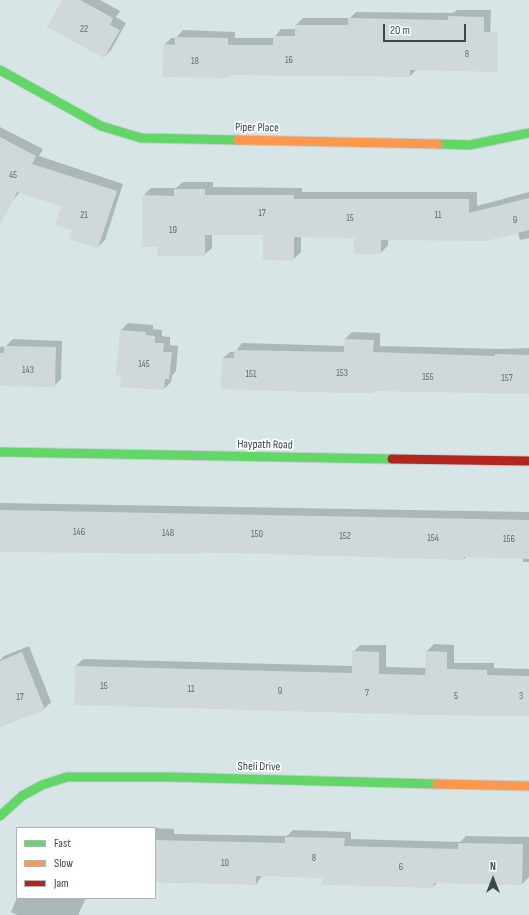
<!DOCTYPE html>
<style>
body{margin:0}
#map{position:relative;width:529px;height:915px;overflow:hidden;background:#ebf1f2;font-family:"Sofia Sans Condensed",sans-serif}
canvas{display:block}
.legend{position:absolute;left:16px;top:827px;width:140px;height:72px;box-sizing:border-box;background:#fff;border:1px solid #afb6b6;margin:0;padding:5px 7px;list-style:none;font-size:12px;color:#364949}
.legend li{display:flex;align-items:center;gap:8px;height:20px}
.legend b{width:20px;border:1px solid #afb6b6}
.north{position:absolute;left:473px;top:859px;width:40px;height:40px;-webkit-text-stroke:3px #fff;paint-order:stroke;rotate:0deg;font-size:11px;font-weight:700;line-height:16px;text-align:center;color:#364949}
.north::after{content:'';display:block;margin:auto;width:14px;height:18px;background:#364949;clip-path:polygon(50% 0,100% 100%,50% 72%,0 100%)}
.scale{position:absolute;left:383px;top:24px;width:83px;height:18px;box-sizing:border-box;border:2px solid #364949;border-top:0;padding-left:5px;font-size:12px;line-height:14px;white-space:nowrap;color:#364949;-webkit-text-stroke:3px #fff;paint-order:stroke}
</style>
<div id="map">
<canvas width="529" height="915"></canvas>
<ul class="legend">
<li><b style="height:5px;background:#63d668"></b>Fast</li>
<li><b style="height:5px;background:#ff974d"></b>Slow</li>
<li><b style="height:5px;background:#b3261e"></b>Jam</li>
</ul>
<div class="north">N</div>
<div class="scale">20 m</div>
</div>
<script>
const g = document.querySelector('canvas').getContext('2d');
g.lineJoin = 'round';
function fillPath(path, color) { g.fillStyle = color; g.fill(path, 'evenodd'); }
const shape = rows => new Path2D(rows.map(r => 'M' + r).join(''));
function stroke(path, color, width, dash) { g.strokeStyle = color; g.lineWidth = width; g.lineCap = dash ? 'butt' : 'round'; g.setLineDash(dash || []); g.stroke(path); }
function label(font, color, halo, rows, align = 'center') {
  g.font = font + ' "Sofia Sans Condensed",sans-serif'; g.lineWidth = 3.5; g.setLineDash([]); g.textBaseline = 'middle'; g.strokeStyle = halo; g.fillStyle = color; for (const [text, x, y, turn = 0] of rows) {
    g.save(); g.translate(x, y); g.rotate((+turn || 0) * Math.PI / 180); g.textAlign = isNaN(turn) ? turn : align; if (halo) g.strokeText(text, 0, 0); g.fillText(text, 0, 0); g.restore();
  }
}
fillPath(shape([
 [0,0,529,0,529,915,0,915],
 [17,828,155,828,155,898,17,898]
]), '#d8e5e6');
fillPath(shape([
 [64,0,100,0,120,11,116,17,126,23,111,50,104,57],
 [457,10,491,10,489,63,417,69,410,76,230,74,227,77,164,45,171,38,176,38,183,30,235,32,235,38,274,38,281,29,296,29,296,25,303,18,350,18,356,12,453,13],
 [0,127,43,149,39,156,123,184,105,240,98,247,73,229,62,205,20,192,13,200,0,193],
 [183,182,213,182,213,187,302,188,302,192,477,192,477,206,529,192,529,238,520,240,518,232,388,239,388,245,381,253,355,237,301,236,301,252,293,260,264,234,212,234,212,248,204,255,158,246,143,196,151,188,176,188],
 [128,323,153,325,153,329,162,330,162,336,170,337,170,345,178,346,176,371,172,376,171,382,164,389,122,374,121,330],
 [352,332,380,333,380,346,502,349,529,348,529,393,375,390,372,392,222,359,230,352,235,352,242,343,345,346,345,339],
 [13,339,62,341,61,379,54,386,0,385,0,347,6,346],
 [0,503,529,512,529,562,523,562,523,558,467,556,464,559,291,553,0,550],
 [434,644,454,645,454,663,494,663,494,668,529,669,529,715,76,666,83,659,353,666,353,652,360,645,386,645,386,667,426,668,427,651],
 [29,646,51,702,44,709,0,726,0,660,4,656],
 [109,827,139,828,108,828],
 [155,828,174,829,174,834,287,836,293,830,351,832,351,839,460,842,466,836,529,837,529,877,522,884,438,882,433,887,323,877,263,875,256,884,155,882],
 [17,898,86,898,78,915,17,915,11,912]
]), '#0003');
fillPath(shape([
 [62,0,80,0,113,18,110,25,120,30,104,58,47,27],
 [448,16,484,17,484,32,498,32,498,72,410,70,410,77,228,75,227,78,162,77,163,44,175,45,175,37,228,38,228,45,273,45,273,36,295,36,295,25,348,25,348,18,448,20],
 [0,137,36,156,32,164,117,191,98,248,69,239,72,230,55,225,61,206,17,192,0,225],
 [174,189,205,189,205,195,294,195,294,199,469,199,469,213,529,198,529,230,487,241,381,240,381,254,354,254,354,238,294,237,294,261,263,260,263,235,205,235,205,256,157,256,157,247,142,247,142,195,174,196],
 [120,330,146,332,146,335,155,336,155,343,164,343,163,352,172,352,169,379,165,379,164,390,120,387,121,375,116,375],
 [344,339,374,340,373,352,495,356,495,354,529,355,529,394,373,391,373,393,343,393,221,389,222,358,234,358,234,350,344,352],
 [4,346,56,347,55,387,0,386,0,353,4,353],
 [0,510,529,520,529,559,464,557,464,560,202,552,202,554,0,552],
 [352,651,379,652,379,674,425,675,426,651,447,652,447,669,487,670,487,675,529,676,529,716,424,715,74,705,75,666,352,673],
 [22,652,45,710,0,727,0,661],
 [285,837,345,838,344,846,458,849,458,843,523,844,522,885,434,883,433,888,333,885,322,885,322,878,256,876,256,885,155,882,155,840,285,843]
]), '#d0d8d9');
const fast = shape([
 [0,70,101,126,141,138,238,140],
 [438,144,470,145,529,133],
 [0,452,392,459],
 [0,816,22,796,42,785,67,777,168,777,437,784]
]);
const slow = shape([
 [238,140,438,144],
 [437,784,529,786]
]);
const jam = shape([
 [392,459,529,461]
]);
stroke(fast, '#c4d1d3', 11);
stroke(slow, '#c4d1d3', 11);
stroke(jam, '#c4d1d3', 11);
stroke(fast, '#63d668', 9);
stroke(slow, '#ff974d', 9);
stroke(jam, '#b3261e', 9);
label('10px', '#5e6e6e', null, [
 ["22",84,29],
 ["8",467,54],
 ["16",289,60],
 ["18",195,61],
 ["45",13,175],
 ["17",262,213],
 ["21",84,215],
 ["11",438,215],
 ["15",350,218],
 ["9",515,220],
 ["19",173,230],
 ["145",144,364],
 ["143",28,370],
 ["153",342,373],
 ["151",251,374],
 ["155",428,377],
 ["157",507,378],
 ["146",79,532],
 ["148",168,533],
 ["150",257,534],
 ["152",345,536],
 ["154",433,538],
 ["156",509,539],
 ["15",104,686],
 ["11",191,689],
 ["9",280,691],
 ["7",367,693],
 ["5",456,696],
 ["3",521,696],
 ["17",20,697],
 ["8",314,858],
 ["10",225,863],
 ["6",401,867]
]);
label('12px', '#364949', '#fff', [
 ["Piper Place",257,128,1],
 ["Haypath Road",265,445,1],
 ["Sheli Drive",259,767,1]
]);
</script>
